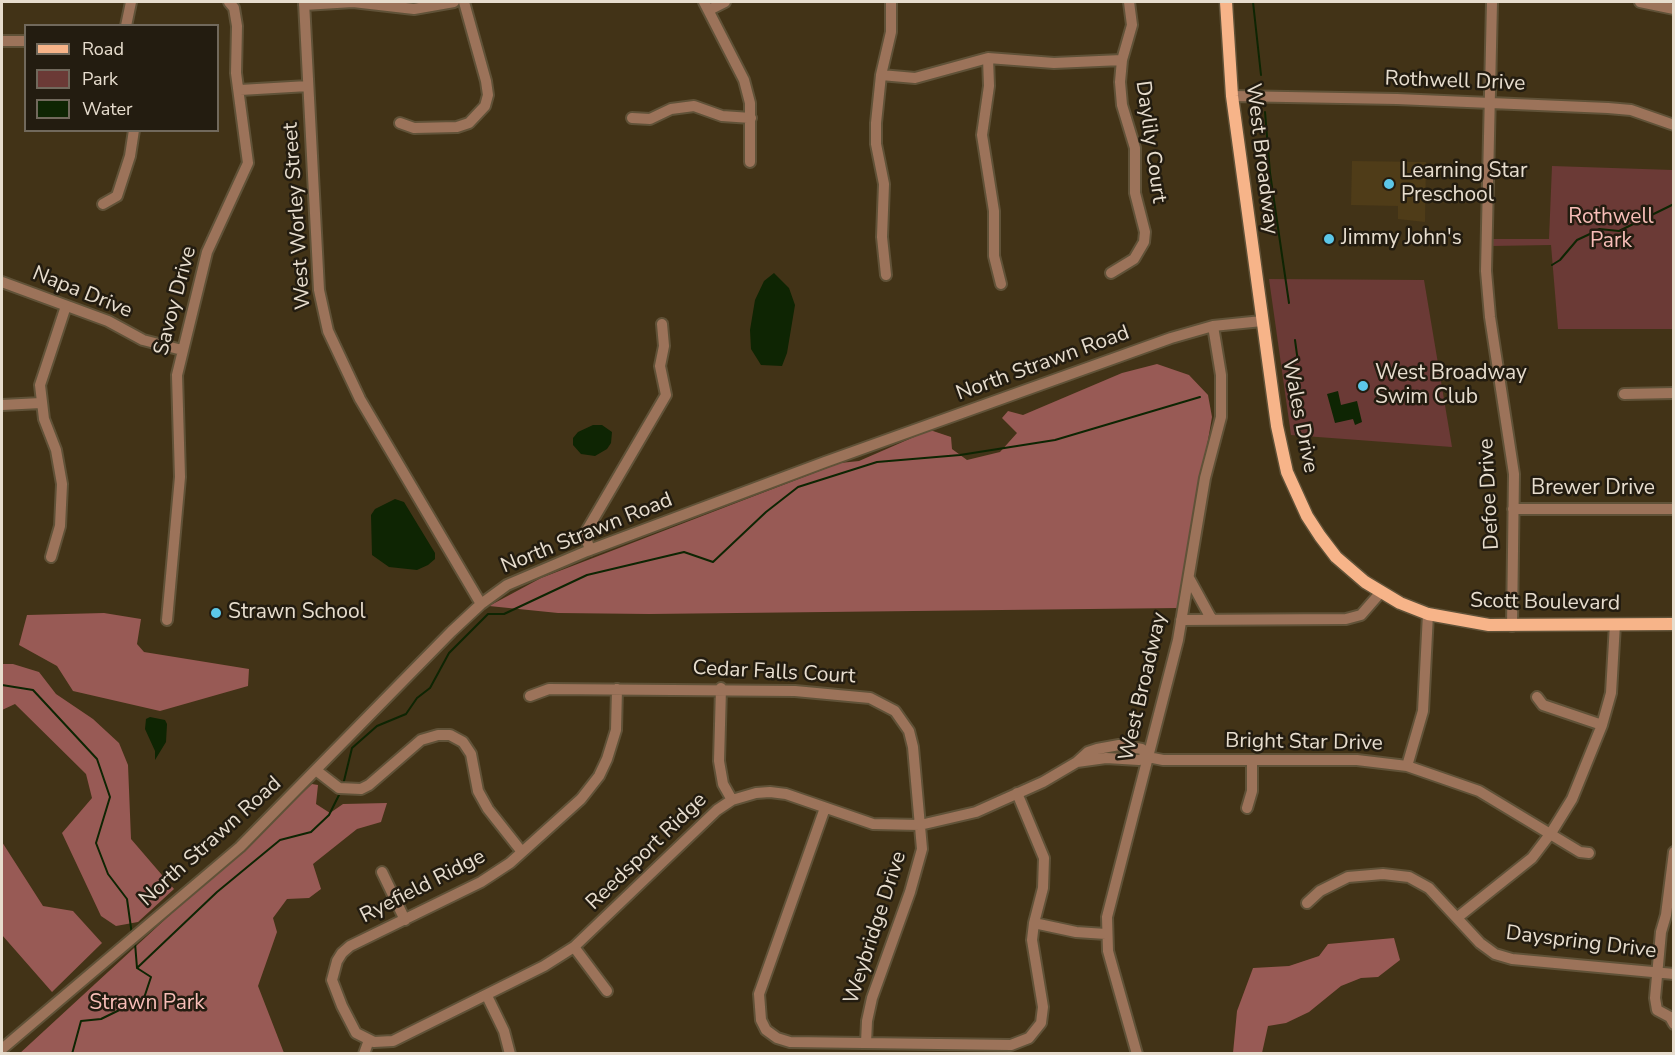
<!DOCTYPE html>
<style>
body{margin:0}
#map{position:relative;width:1675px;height:1055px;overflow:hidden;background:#423317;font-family:"Nunito Sans",sans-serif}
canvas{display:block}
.frame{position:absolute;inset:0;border:3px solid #e7ddce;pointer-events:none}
.legend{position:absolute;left:24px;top:24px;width:195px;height:108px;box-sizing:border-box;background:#231c10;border:2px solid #71695c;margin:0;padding:8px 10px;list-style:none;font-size:18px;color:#e7ddce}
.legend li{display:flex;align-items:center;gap:12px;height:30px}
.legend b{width:30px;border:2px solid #71695c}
</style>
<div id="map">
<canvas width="1675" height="1055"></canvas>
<div class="frame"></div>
<ul class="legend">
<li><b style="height:8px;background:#f7b489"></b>Road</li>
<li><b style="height:16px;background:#6b3a36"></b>Park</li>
<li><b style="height:16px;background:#0e2503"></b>Water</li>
</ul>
</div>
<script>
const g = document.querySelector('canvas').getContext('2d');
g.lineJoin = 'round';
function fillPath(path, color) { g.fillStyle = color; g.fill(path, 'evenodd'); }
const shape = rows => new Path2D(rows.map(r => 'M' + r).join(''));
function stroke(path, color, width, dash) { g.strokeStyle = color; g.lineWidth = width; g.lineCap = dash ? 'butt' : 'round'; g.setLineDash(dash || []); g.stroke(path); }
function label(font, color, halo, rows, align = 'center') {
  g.font = font + ' "Nunito Sans",sans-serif'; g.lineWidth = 5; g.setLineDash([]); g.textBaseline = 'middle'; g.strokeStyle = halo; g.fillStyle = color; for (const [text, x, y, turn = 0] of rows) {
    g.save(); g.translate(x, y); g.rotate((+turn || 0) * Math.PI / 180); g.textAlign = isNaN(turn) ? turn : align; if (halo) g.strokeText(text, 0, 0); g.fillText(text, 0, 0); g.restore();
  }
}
fillPath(shape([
 [1352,161,1426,162,1425,222,1398,219,1398,206,1351,205]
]), '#4f3c18');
fillPath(shape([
 [1552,166,1673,170,1673,329,1558,329,1551,245,1492,246,1492,239,1549,239],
 [1269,279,1424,280,1452,447,1291,435]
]), '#6b3a36');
fillPath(shape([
 [1157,364,1189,375,1208,395,1212,417,1179,608,649,614,558,613,489,606,541,578,840,463,859,461,930,430,951,437,952,449,967,460,1000,452,1017,433,1002,418,1008,411,1023,415,1122,373],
 [104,613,141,619,137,644,144,652,249,669,248,686,160,711,73,691,57,666,19,645,27,615],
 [2,664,13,664,39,672,56,694,93,719,119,743,128,765,131,839,174,889,138,922,116,926,101,916,62,833,92,798,86,774,15,704,2,710],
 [312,784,318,785,316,804,330,813,343,804,387,803,381,822,357,829,313,864,321,889,309,898,287,899,273,918,277,932,258,986,284,1053,19,1054],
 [2,842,43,906,73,911,102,943,52,992,2,935],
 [1394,938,1400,960,1378,977,1361,978,1341,986,1309,1012,1286,1023,1268,1026,1262,1053,1233,1053,1237,1011,1253,968,1289,966,1319,956,1328,944]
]), '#985a55');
fillPath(shape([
 [774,273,789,288,795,305,787,353,782,366,761,365,751,349,750,330,755,300,764,281],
 [1338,391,1341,405,1357,401,1362,422,1355,425,1353,419,1335,423,1327,394],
 [593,425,602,425,612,432,611,443,607,449,595,456,581,454,573,445,573,438,578,432],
 [395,499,404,502,435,553,435,559,428,565,417,570,389,567,372,555,371,515,375,509],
 [150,717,165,720,167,724,166,742,155,760,155,751,145,729,146,719]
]), '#0e2503');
stroke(shape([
 [1253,2,1261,75],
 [1265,112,1270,173,1289,303],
 [1552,265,1560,260,1577,240,1592,233,1599,229,1619,231,1674,204],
 [1295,340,1298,362],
 [2,685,33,690,97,759,110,797,96,843,108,874,127,899,132,935],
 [343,785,352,748,377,726,406,714,417,698,430,688,449,653,488,614,504,614,587,575,684,552,713,562,766,512,798,487,877,462,960,455,1055,440,1200,397],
 [137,968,217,892,280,840,311,832,329,815,341,791],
 [72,1054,81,1021,101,1019,144,998,151,977,137,968,135,943]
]), '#0e2503', 2);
const minor = shape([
 [304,2,319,290,328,331,360,399,481,604],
 [704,2,744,80,750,103,750,162],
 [1492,2,1486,271,1490,317,1514,474,1512,626],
 [1640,2,1674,9],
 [304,5,353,2,414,9,454,2],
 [709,10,725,2],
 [126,26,131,2],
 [2,41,26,41],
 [988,58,989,86,982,135,994,211,994,256,1001,284],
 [881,75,915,78,988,58,1054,63,1122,60],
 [240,90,308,86],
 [1232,96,1397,99,1608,108,1631,110,1674,125],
 [632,118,650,119,671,109,694,106,722,116,751,118],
 [400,123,414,128,457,127,469,123,485,106,488,95,486,81,464,2],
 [103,204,117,196,130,156,134,130],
 [1111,273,1134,259,1144,242,1145,232,1135,193,1135,148,1122,105,1120,82,1122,60,1132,25,1129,2],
 [886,275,882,237,884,184,876,144,876,123,881,75,891,32,891,2],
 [2,282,108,321,143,340,182,350],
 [1624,394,1674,393],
 [2,405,41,403],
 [1513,509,1674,509],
 [590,550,586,538,587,530,666,395,660,366,664,346,662,324],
 [51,557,60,526,62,484,56,450,44,419,40,385,66,306],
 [1189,578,1212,620],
 [167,620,180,477,177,375,207,252,248,163,236,73,237,26,234,8,229,2],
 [1181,620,1346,619,1361,615,1381,592],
 [721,688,719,761,723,784,732,800],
 [617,689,616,730,607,759,599,776,581,799,510,863,481,882,350,946,342,953,337,961,332,980,342,1006,356,1033,374,1042,393,1041,544,966,574,947,717,810,732,800,756,793,770,792,786,794,873,824,920,825,976,812,1043,782,1077,762,1088,752,1097,749,1119,745,1142,749,1148,757],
 [530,696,549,689,795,691,870,698,895,711,909,731,913,747,922,849,910,892,872,998,867,1021,866,1043],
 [1537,697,1543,705,1602,725],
 [1077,762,1106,758,1139,760,1148,757,1163,760,1357,760,1407,766,1479,791,1580,852,1589,853],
 [1407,766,1423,711,1428,614],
 [317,771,339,788,361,789,369,785,421,740,438,735,450,735,463,742,471,754,478,791,488,809,522,852],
 [1017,793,1044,858,1043,888,1034,923],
 [825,808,759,994,761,1020,766,1030,777,1038,790,1042,1011,1045,1029,1038,1041,1023,1043,1007,1032,940,1034,923,1076,932,1106,934],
 [1247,808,1252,791,1252,760],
 [1674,852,1666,915,1661,932,1655,998,1657,1010,1670,1017,1674,1024],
 [382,872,405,920],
 [1307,903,1320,891,1348,877,1383,874,1409,877,1429,888,1480,943,1495,954,1512,959,1674,974],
 [1458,917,1532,858,1551,833,1572,799,1602,725,1611,693,1615,624],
 [574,947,607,991],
 [487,996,504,1031,510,1054],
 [2,1049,240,847,451,632,481,604,507,585,587,551,825,462,1171,338,1213,326,1262,321],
 [364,1054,369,1040],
 [1137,1054,1108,951,1107,917,1178,640,1205,478,1221,417,1221,375,1213,326]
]);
const major = shape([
 [1226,2,1232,96,1277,426,1287,472,1307,516,1320,536,1336,557,1365,582,1400,603,1428,614,1489,625,1674,624]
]);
stroke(minor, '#605238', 14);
stroke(major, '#605238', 15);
stroke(minor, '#9c735a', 10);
stroke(major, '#f7b489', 12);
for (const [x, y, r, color] of [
 [1389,184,6,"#5cc7e8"],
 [1329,239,6,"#5cc7e8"],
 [1363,386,6,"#5cc7e8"],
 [216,613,6,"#5cc7e8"]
]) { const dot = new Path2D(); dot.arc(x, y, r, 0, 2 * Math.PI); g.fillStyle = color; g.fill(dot); stroke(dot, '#231c10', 2); }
label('21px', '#e7ddce', '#231c10', [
 ["Rothwell Drive",1455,82,2],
 ["Daylily Court",1150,142,82],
 ["West Broadway",1261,159,83],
 ["West Worley Street",298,216,-94],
 ["Napa Drive",82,293,22],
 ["Savoy Drive",176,301,-75],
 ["North Strawn Road",1043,364,-20],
 ["Wales Drive",1299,416,79],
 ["Brewer Drive",1593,489],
 ["Defoe Drive",1490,494,-93],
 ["North Strawn Road",587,534,-22],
 ["Scott Boulevard",1545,603,1],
 ["Cedar Falls Court",774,673,3],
 ["West Broadway",1144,687,-77],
 ["Bright Star Drive",1304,743,1],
 ["North Strawn Road",211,842,-42],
 ["Reedsport Ridge",647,852,-44],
 ["Ryefield Ridge",423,887,-27],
 ["Weybridge Drive",876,928,-72],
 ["Dayspring Drive",1581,943,7]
]);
label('21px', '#e7ddce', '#231c10', [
 ["Learning Star",1401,172],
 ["Preschool",1401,196],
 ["Jimmy John's",1341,239],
 ["West Broadway",1375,374],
 ["Swim Club",1375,398],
 ["Strawn School",228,613]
], 'left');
label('21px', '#f8beb8', '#231c10', [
 ["Rothwell",1611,218],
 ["Park",1611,242],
 ["Strawn Park",147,1004]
]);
</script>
